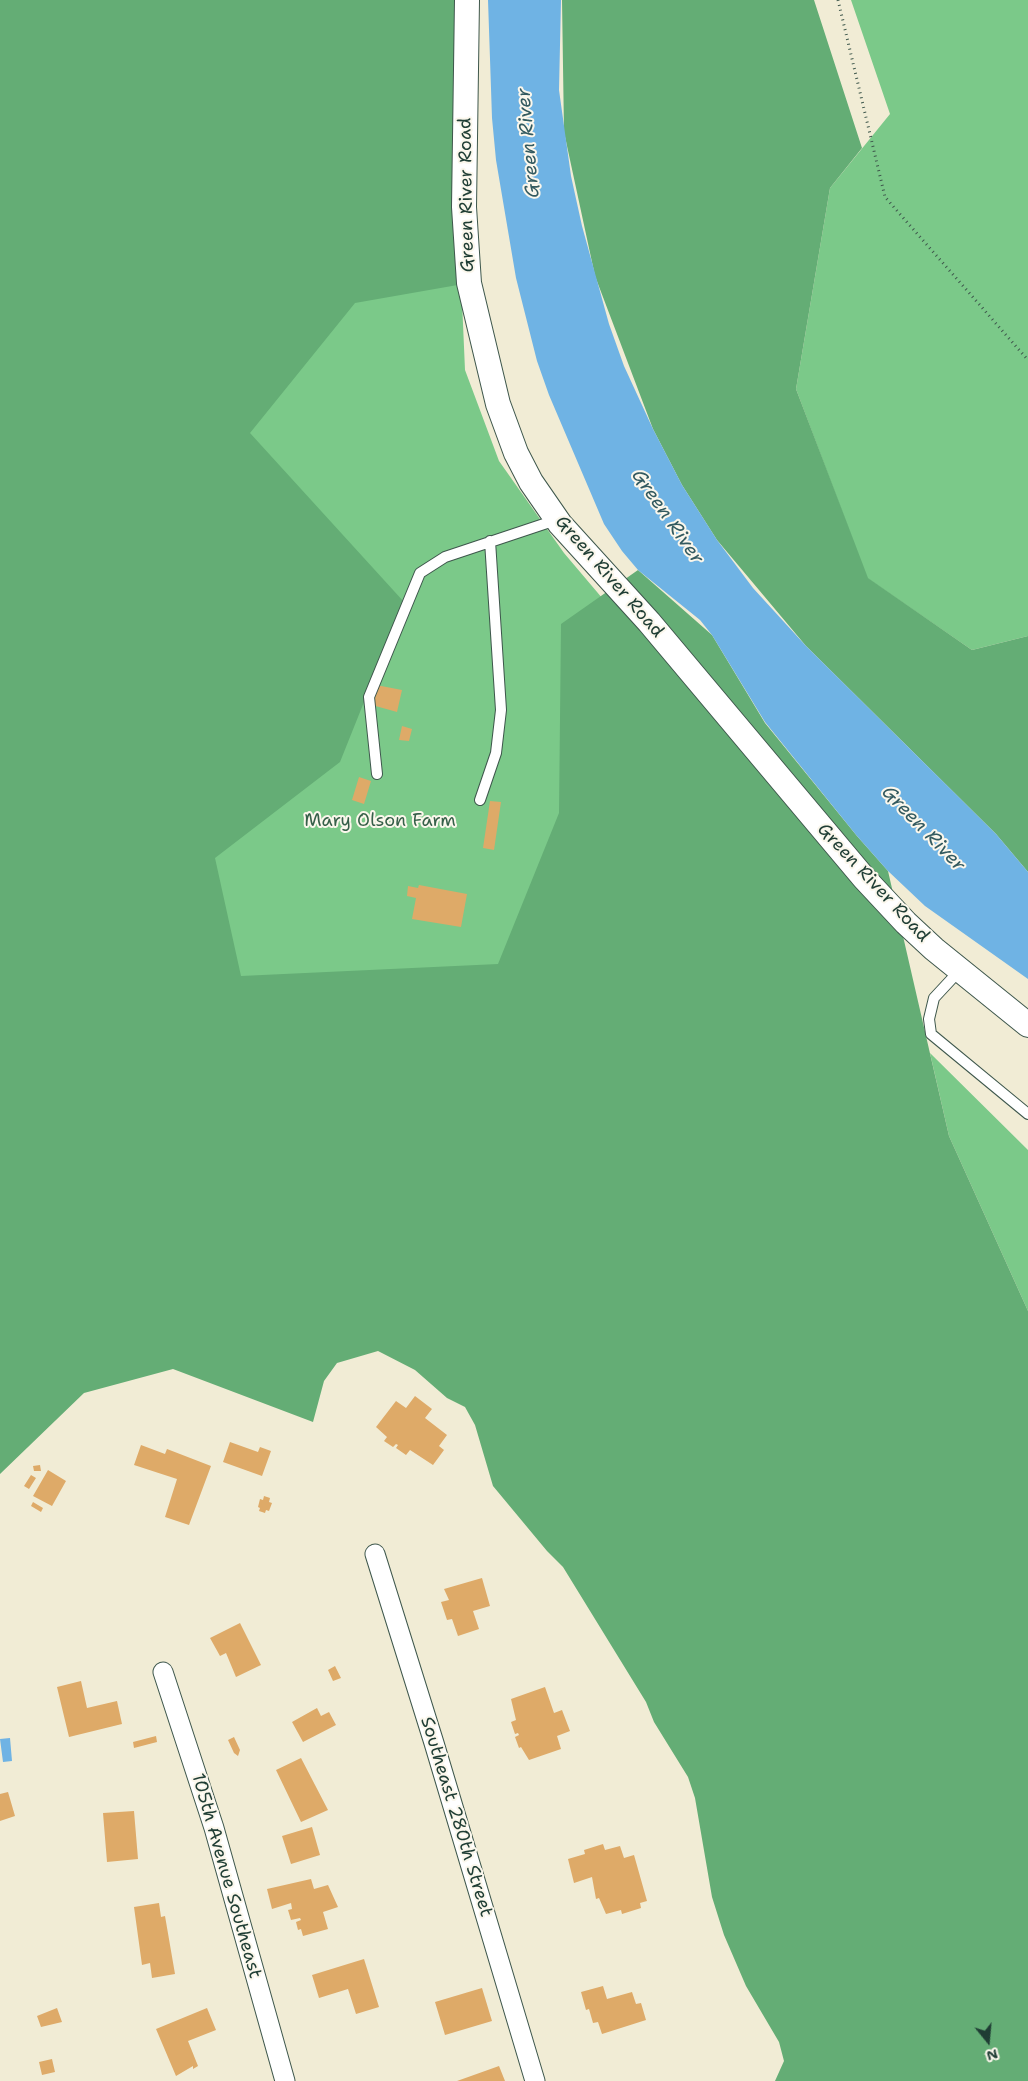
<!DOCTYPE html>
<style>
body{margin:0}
#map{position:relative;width:1028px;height:2081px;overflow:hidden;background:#f1ecd5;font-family:"Shantell Sans",sans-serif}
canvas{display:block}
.north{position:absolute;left:963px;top:2016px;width:50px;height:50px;-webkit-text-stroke:4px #fbf7ec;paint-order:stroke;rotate:163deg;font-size:14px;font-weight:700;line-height:20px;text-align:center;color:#1f3d34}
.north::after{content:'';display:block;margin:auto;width:18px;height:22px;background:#1f3d34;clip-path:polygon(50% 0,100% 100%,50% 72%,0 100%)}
</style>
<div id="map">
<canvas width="1028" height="2081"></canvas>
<div class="north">N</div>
</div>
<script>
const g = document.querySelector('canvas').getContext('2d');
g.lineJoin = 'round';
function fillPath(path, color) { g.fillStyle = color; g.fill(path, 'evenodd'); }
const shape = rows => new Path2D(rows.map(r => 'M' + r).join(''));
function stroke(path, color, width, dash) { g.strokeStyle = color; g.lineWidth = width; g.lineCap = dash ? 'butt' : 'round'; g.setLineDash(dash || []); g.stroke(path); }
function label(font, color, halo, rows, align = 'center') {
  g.font = font + ' "Shantell Sans",sans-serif'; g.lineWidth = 4; g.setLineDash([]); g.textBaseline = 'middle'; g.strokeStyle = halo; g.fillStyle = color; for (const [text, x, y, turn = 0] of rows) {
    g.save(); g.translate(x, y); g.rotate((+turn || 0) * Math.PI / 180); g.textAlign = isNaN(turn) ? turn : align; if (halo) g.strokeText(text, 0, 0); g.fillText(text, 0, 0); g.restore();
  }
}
fillPath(shape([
 [0,0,449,0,465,370,499,461,564,553,873,918,177,1213],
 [851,0,1028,0,1028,636,972,650,867,578,796,389,830,188,890,114],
 [930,1053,1028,1150,1028,1311,949,1136]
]), '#7bc989');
fillPath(shape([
 [0,0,477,0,469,283,355,303,250,433,404,602,340,762,215,858,241,976,498,964,559,813,561,624,638,570,712,635,765,723,857,836,888,871,949,1136,1028,1311,1028,2081,775,2081,784,2061,779,2042,746,1986,724,1935,712,1897,695,1798,688,1777,654,1722,646,1702,563,1567,547,1551,493,1486,475,1425,465,1407,447,1398,415,1370,378,1351,337,1363,324,1381,313,1422,173,1369,84,1393,0,1474],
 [562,0,814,0,862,148,830,188,796,389,868,578,972,650,1028,636,1028,872,996,834,806,646,717,540,682,485,653,429,595,276,564,132]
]), '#64ad75');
fillPath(shape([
 [488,0,561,0,559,90,571,176,582,226,609,324,624,366,653,429,682,485,717,540,753,588,806,646,996,834,1028,872,1028,979,925,906,888,871,857,836,765,722,712,635,700,620,638,570,622,551,604,524,549,395,537,361,516,278,496,160,492,118],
 [10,1738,12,1761,3,1762,0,1739]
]), '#6fb3e4');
fillPath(shape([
 [376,685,402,690,397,712,372,705],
 [402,726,412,729,409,741,399,740],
 [359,777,371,781,364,804,352,800],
 [490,801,501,802,494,850,483,848],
 [419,885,467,894,461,927,412,919,416,898,407,896,408,886,418,888],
 [415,1396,432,1409,425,1418,447,1435,439,1446,444,1450,433,1465,410,1450,406,1455,396,1448,398,1445,396,1444,393,1447,384,1441,387,1437,376,1427,396,1401,406,1408],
 [230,1442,258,1452,260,1447,271,1451,262,1476,223,1462],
 [141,1445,165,1454,167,1449,211,1466,189,1525,165,1517,177,1479,134,1465],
 [40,1465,41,1471,34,1471,33,1466],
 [48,1470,66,1481,52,1506,33,1496],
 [31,1475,36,1478,29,1489,24,1486],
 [264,1496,270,1498,269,1502,272,1503,269,1511,266,1510,265,1513,259,1511,260,1508,258,1507,260,1499,263,1500],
 [33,1502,43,1508,41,1512,31,1506],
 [482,1578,490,1606,473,1611,479,1629,458,1636,452,1619,447,1620,441,1602,449,1600,444,1589],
 [240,1623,261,1665,236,1677,226,1653,220,1656,210,1638],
 [335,1666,341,1678,333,1681,328,1670],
 [81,1681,87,1708,117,1701,122,1724,69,1737,57,1687],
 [545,1687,554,1713,562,1710,570,1731,557,1736,561,1749,529,1760,521,1747,519,1748,515,1737,519,1735,518,1733,515,1734,511,1722,516,1720,511,1699],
 [317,1708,321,1716,329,1712,336,1725,303,1742,292,1722],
 [156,1736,157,1742,134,1748,133,1742],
 [234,1737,240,1750,238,1756,234,1753,228,1740],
 [301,1758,328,1810,301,1822,276,1770],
 [8,1792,15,1816,0,1821,0,1794],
 [134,1811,138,1859,107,1862,103,1813],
 [312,1827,320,1855,291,1864,282,1836],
 [603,1844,605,1850,620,1846,624,1858,634,1855,647,1901,640,1903,641,1908,622,1914,621,1910,606,1914,599,1898,596,1899,592,1877,574,1883,568,1859,585,1854,584,1850],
 [311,1879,314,1889,328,1885,338,1907,323,1912,328,1929,303,1936,301,1929,298,1930,296,1922,301,1920,300,1918,291,1920,288,1910,292,1909,291,1903,272,1909,267,1889],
 [159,1903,161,1917,165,1916,175,1974,152,1978,150,1963,142,1965,134,1907],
 [364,1959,379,2007,356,2014,348,1989,319,1998,312,1975],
 [603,1986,607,1999,632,1992,636,2004,641,2003,646,2020,602,2034,598,2022,593,2023,589,2009,586,2010,581,1992],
 [482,1988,492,2021,445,2035,435,2002],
 [57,2008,62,2022,41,2027,37,2016],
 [207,2008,216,2030,188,2041,198,2066,193,2069,193,2066,176,2076,156,2029],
 [52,2059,55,2072,42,2075,39,2062],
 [499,2066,505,2081,457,2081]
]), '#deaa68');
const service = shape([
 [377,774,369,697,420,573,445,557,556,520],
 [480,800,496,753,501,710,490,541],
 [960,970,934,998,929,1019,931,1034,1028,1114]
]);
const minor = shape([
 [375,1554,434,1743,535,2081],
 [163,1672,214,1828,285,2081]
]);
const tertiary = shape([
 [467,0,464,207,469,283,498,404,516,453,531,482,560,524,649,622,864,878,906,923,934,949,1028,1025]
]);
stroke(service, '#3e574c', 12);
stroke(minor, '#3e574c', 21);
stroke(tertiary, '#3e574c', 26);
stroke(shape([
 [838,0,885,197,1028,360]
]), '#3e574c', 3, [1, 4]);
stroke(service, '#fff', 10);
stroke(minor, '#fff', 19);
stroke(tertiary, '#fff', 24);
label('18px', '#1f3d34', '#fbf7ec', [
 ["Green River Road",467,195,-91],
 ["Green River Road",609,577,49],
 ["Green River Road",873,883,47],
 ["Southeast 280th Street",456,1817,73],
 ["105th Avenue Southeast",226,1876,74]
]);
label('18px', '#366049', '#fbf7ec', [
 ["Mary Olson Farm",380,821]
]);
label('italic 19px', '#335a60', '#fbf7ec', [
 ["Green River",529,143,-95],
 ["Green River",667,517,55],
 ["Green River",923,829,46]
]);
</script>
